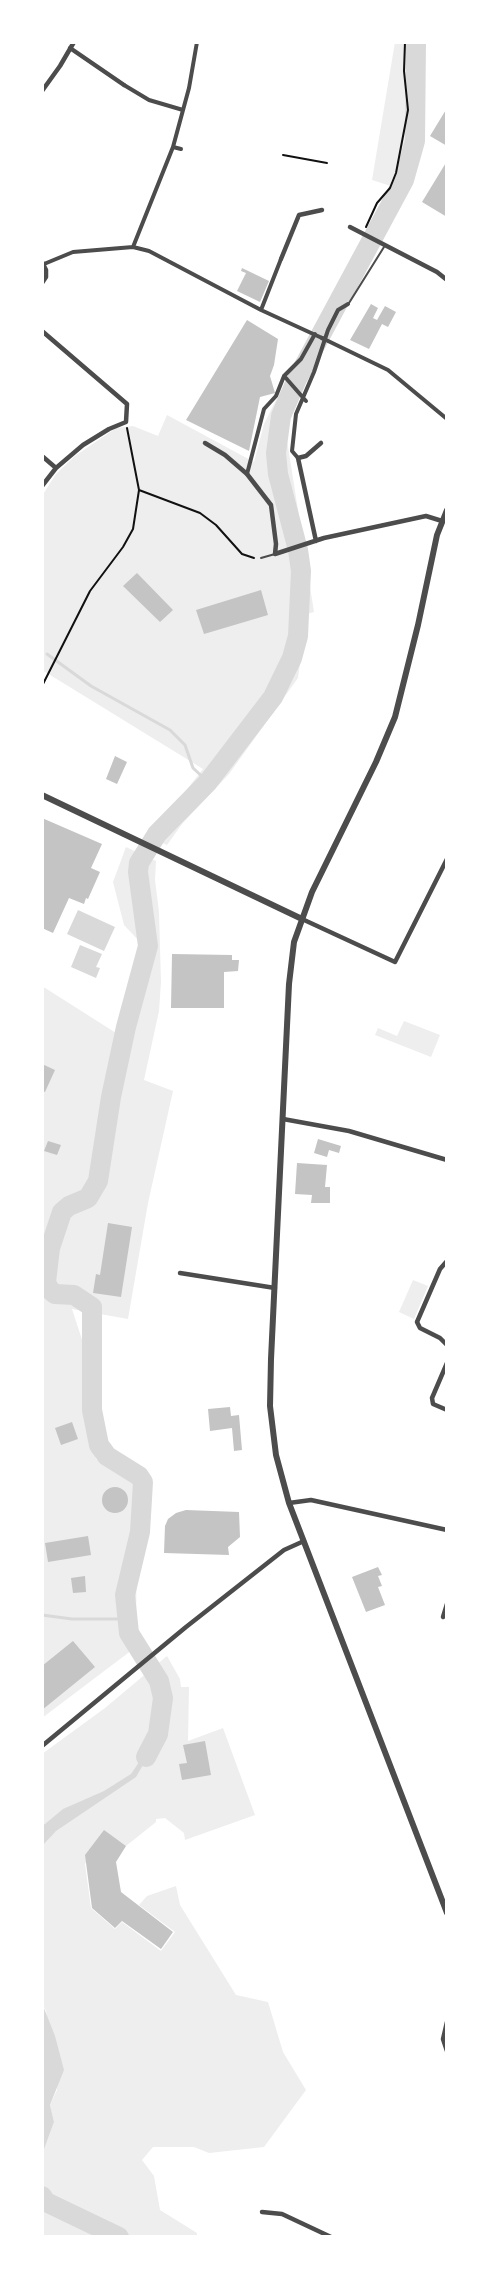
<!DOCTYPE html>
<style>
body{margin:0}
#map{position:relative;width:489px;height:2279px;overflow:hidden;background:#fff;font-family:"PT Sans Narrow",sans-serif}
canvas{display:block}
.frame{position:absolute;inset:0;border:44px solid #fff;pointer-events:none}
</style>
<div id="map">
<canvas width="489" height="2279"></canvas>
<div class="frame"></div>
</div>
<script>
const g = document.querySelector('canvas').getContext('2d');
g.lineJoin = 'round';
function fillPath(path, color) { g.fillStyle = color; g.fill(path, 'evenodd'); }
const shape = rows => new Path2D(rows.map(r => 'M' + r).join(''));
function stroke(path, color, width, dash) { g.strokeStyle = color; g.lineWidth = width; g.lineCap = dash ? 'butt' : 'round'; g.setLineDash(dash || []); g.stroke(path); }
fillPath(shape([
 [395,42,412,42,412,131,406,162,397,188,372,180],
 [281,390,293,397,286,421,287,440,314,612,307,614,298,678,229,774,182,824,167,845,149,837,203,769,42,670,42,496,56,474,75,456,116,428,133,426,158,436,167,415,254,462,264,424],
 [126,847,156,861,155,880,159,912,161,982,159,1011,144,1080,173,1091,148,1203,128,1319,72,1309,86,1352,86,1403,96,1459,137,1485,136,1647,42,1718,42,986,116,1033,141,943,124,925,113,882],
 [404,1021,440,1035,431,1057,375,1035,378,1028,397,1036],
 [413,1280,428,1286,414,1319,399,1312],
 [167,1656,180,1679,181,1687,189,1687,188,1741,223,1728,255,1815,185,1840,184,1833,165,1818,156,1819,156,1822,126,1846,104,1831,85,1864,91,1908,115,1929,122,1922,161,1951,175,1932,139,1905,147,1896,176,1886,180,1905,236,1995,268,2002,283,2052,306,2090,264,2147,209,2153,194,2147,153,2147,142,2160,154,2176,160,2210,197,2233,197,2237,42,2237,42,2203,48,2199,42,2181,42,2155,54,2122,50,2105,57,2090,46,2011,42,2003,42,1754,105,1708]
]), '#eee');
fillPath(shape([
 [78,910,115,927,104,951,67,934],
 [80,945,102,954,96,967,100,968,96,978,71,967],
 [158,1734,154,1746,136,1777,56,1831,42,1846,42,1826,45,1824,63,1809,104,1791,131,1774],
 [42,2003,55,2036,64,2070,50,2105,54,2122,42,2155]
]), '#d9d9d9');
stroke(shape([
 [47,654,91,686,170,730,185,745,193,768,208,782],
 [42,1615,72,1619,126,1619]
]), '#d9d9d9', 3);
stroke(shape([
 [146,1757,158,1734,163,1698,159,1681,129,1633,125,1595,140,1532,143,1482,139,1476,107,1456,99,1445,92,1410,92,1307,74,1295,55,1294,49,1289,46,1282,50,1248,62,1212,69,1206,88,1198,98,1181,111,1097,126,1027,148,946,138,872,139,863,157,834,208,782,273,697,292,658,298,636,301,571,298,550,278,474,276,453,281,416,297,379,404,180,415,141,416,42],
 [42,2196,46,2202,119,2237]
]), '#d9d9d9', 20);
fillPath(shape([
 [447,108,447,146,430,136],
 [447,161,447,217,422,202],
 [242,268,269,281,260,302,237,291,246,273,241,271],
 [371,304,378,308,373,318,377,320,385,306,396,312,388,327,382,324,369,349,350,340],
 [247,320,278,339,274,365,270,376,275,393,260,397,249,451,186,420],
 [137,573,173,610,160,622,123,586],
 [261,590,268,615,204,634,196,610],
 [115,756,127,762,117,784,106,779],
 [42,818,102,844,91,868,100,872,88,899,86,898,84,904,69,898,53,933,42,928],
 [172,954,232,955,232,960,239,960,238,971,224,972,224,1008,171,1008],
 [42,1064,55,1070,45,1092,42,1091],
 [318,1139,341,1146,339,1153,329,1150,327,1157,314,1153],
 [48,1141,61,1145,57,1155,44,1151],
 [297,1163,327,1165,325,1187,330,1187,330,1203,311,1203,312,1195,295,1194],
 [108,1223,132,1227,121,1297,93,1293,96,1274,100,1275],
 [230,1407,231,1416,239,1415,242,1450,234,1451,232,1428,210,1431,208,1409],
 [72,1422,78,1439,61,1445,55,1428],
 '102 1500a13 13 0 1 1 26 0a13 13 0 1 1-26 0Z',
 [186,1510,239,1512,240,1537,228,1547,229,1555,164,1553,165,1526,168,1519,176,1513],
 [88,1536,91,1555,48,1562,45,1543],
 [378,1567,382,1575,378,1576,382,1586,378,1587,385,1605,366,1612,352,1577],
 [85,1576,86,1592,73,1593,71,1578],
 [73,1641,95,1667,42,1710,42,1666],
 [205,1741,211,1775,182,1780,179,1764,187,1763,183,1745],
 [104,1830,126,1846,116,1862,121,1892,173,1932,161,1949,122,1921,115,1928,92,1908,85,1855]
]), '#c4c4c4');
stroke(shape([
 [283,155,327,163],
 [366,227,377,203,390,188,396,173,408,110,404,71,405,42],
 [139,490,200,513,216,525,242,554,254,558],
 [42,686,90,591,123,547,133,529,139,490,127,428]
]), '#111', 2);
stroke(shape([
 [349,303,384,247],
 [261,558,275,554]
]), '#4c4c4c', 2);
stroke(shape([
 [124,85,149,100,183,110],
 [173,147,181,149],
 [133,247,173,147,189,88,197,42],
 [44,264,73,252,133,247,149,251,261,310,322,338],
 [261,310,281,259],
 [324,339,388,370,447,419],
 [285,377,306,401],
 [298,458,292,451,296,414,314,372,328,330,338,310,348,304],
 [247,474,264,409,276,396,284,376,301,359,315,334]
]), '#4c4c4c', 4);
stroke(shape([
 [70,48,124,85],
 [42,91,60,66,74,42],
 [350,227,437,272,447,280],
 [281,259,299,215,322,210],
 [42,262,46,270,46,277,42,283],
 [42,331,127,404,126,422,109,429,83,445,56,468,42,486],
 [322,338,324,339],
 [205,443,225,455,247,474,271,505,276,544,275,554,324,538,426,516,442,521],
 [42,456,56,468],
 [316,541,298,458,306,456,321,443],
 [302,919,395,962,447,859],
 [283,1119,349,1131,447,1160],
 [447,1261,440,1269,417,1322,420,1328,440,1338,447,1345],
 [180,1273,275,1288],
 [447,1363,432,1398,433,1404,447,1410],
 [289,1503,311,1500,447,1530],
 [443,1617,447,1604],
 [42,1746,186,1627,284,1550,304,1541],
 [447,2022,443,2039,447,2051],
 [262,2212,282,2214,331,2237]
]), '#4c4c4c', 4.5);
stroke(shape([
 [447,510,437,535,418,625,395,717,376,762,312,892,294,942,289,984,271,1359,270,1406,276,1455,289,1503,447,1913],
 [42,795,302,919]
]), '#4c4c4c', 6);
</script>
